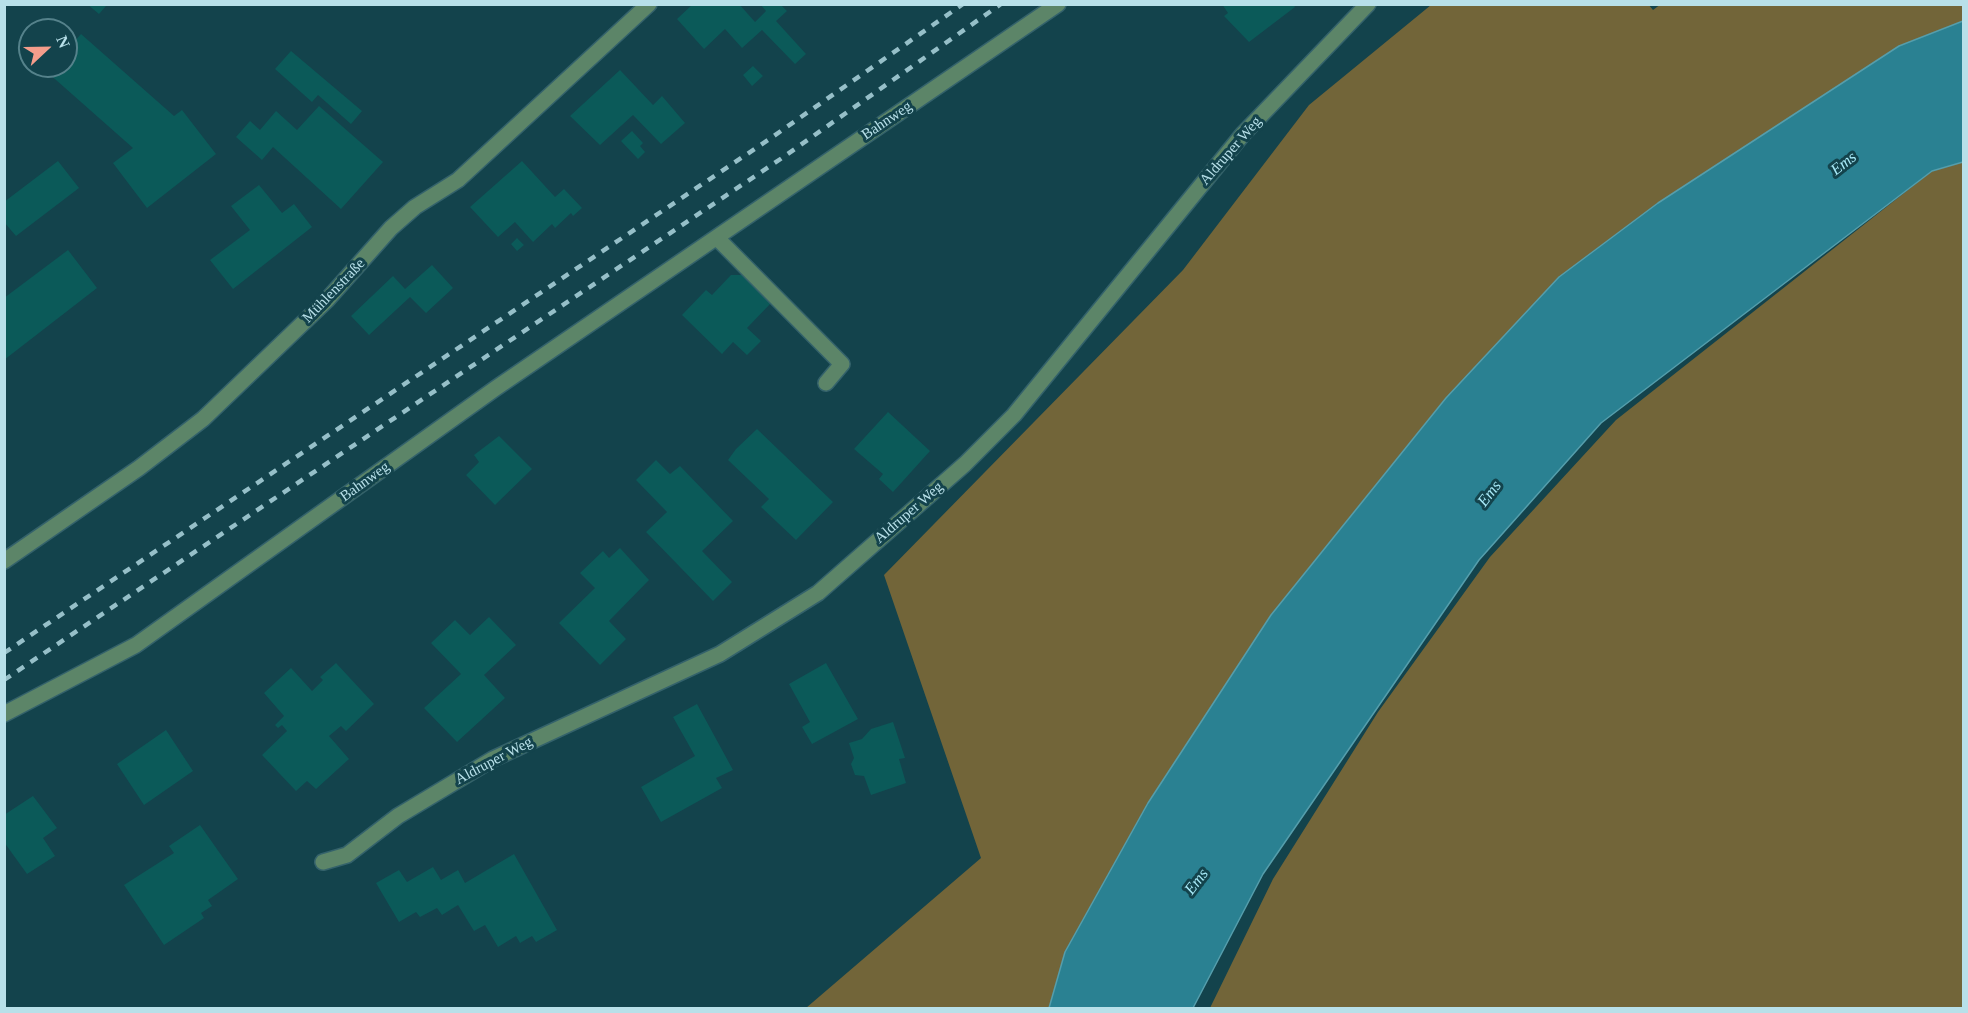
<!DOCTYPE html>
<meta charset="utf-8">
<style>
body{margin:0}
#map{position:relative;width:1968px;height:1013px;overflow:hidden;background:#13434c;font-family:"Times New Roman",serif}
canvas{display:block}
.frame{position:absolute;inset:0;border:6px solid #b8e0e9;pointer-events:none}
.north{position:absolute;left:18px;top:18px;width:60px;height:60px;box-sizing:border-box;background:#13434c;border:2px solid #55828b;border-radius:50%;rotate:68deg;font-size:16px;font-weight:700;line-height:24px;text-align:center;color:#b8e0e9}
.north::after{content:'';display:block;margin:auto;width:21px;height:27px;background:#f49d8b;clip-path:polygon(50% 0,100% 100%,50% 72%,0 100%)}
</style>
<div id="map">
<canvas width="1968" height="1013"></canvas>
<div class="frame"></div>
<div class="north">N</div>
</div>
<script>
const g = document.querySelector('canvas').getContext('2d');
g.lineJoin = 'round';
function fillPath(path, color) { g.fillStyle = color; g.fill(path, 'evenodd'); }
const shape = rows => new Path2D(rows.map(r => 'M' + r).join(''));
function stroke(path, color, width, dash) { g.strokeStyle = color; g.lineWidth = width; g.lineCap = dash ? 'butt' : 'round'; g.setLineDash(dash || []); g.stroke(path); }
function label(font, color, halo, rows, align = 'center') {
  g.font = font + ' "Times New Roman",serif'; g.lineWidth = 6; g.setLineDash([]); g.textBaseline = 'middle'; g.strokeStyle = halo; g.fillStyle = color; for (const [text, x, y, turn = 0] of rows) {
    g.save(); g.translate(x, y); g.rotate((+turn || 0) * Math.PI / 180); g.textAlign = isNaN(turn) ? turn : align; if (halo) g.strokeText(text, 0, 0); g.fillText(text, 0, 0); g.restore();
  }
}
fillPath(shape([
 [1648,4,1653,10,1661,4,1963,5,1963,21,1899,46,1658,203,1559,277,1446,398,1271,615,1148,803,1065,952,1049,1008,806,1008,981,858,884,575,1183,270,1309,105,1431,5],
 [1963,162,1963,1008,1210,1008,1273,879,1378,712,1490,557,1616,420,1932,171]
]), '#726539');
const water = shape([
 [1963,21,1963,162,1932,171,1601,423,1479,560,1263,874,1193,1008,1049,1008,1065,952,1148,803,1271,615,1446,398,1559,277,1658,203,1899,46,1963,21]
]);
fillPath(water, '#2a8192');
stroke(water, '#559eac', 1.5);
fillPath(shape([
 [87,4,105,4,106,6,99,14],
 [693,4,739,4,755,22,766,11,760,4,780,4,787,11,776,21,806,54,795,64,762,30,742,48,725,29,704,49,677,19],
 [1222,4,1293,4,1295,7,1249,42,1224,16,1228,13],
 [81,34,174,116,182,110,216,154,147,208,113,163,133,148,47,72,52,66,66,66,66,51],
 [291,51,362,111,351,124,318,95,312,102,275,69],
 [753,66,763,76,752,86,743,75],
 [620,70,653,105,662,96,685,123,661,144,633,115,600,145,570,116],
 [319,106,383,162,341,209,273,147,262,160,236,137,250,121,260,130,276,111,297,130],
 [632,131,643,143,640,146,645,152,638,159,621,141],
 [58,161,79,188,16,236,4,222,4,202],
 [522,161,555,197,564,189,582,208,573,216,571,213,555,228,552,224,533,242,515,222,498,237,470,207],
 [259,185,282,213,294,204,312,227,233,289,210,260,250,230,231,206],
 [517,238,524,245,517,251,511,244],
 [68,250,97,288,4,360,4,298],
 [432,265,453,288,426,313,410,297,369,335,351,316,393,276,405,289],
 [731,275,742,275,771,303,747,328,761,341,747,355,733,342,722,354,682,315,706,290,712,295],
 [888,412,930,451,893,492,879,479,883,474,854,449],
 [757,429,833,502,796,540,761,507,769,499,728,460,736,449],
 [499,436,532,469,495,505,466,475,479,462,474,455],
 [656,460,670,474,680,466,733,521,702,551,732,582,713,601,646,532,667,512,636,480],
 [620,548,649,580,609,621,626,639,600,665,559,623,595,588,580,573,603,551,609,558],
 [489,617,516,645,484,675,505,698,457,742,424,708,461,674,431,643,455,620,470,635],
 [336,663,374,704,346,731,341,726,329,736,349,759,316,789,307,781,296,791,262,755,287,731,282,725,278,728,275,725,284,716,264,693,291,668,312,691,323,680,320,677],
 [826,663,858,719,812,744,802,727,810,722,789,684],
 [697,704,733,770,716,778,722,788,661,822,641,787,695,756,673,717],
 [893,722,905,758,899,759,906,783,871,795,864,776,855,775,851,764,854,758,849,743,862,739,871,729],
 [166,730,193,771,144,805,117,764],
 [33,796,57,828,43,838,55,856,27,874,4,842,4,815],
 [200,825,238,879,208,900,212,906,201,913,204,918,164,945,124,885,174,853,169,846],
 [514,854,557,930,536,942,532,936,520,943,516,936,498,947,485,925,474,931,458,905,442,915,437,908,420,917,416,912,399,922,376,883,399,870,407,882,433,867,441,880,458,870,465,883]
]), '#0b5a59');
const minor = shape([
 [717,238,842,364,826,383],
 [4,561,139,468,203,419,327,300,391,228,415,207,458,180,649,4],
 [4,714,136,645,496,388,1058,4],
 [323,862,347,855,398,816,493,759,720,654,818,593,965,464,1014,415,1243,134,1368,4]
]);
stroke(minor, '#34626b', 18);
stroke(minor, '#5c8568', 15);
stroke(shape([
 [4,653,768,140,963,4],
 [4,680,782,158,1001,4]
]), '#96bfc8', 4.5, [8, 8]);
label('15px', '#b8e0e9', '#13434c', [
 ["Bahnweg",887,121,-34],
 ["Aldruper Weg",1231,151,-49],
 ["Mühlenstraße",334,291,-46],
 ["Bahnweg",365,482,-36],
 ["Aldruper Weg",909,513,-41],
 ["Aldruper Weg",494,761,-28]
]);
label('italic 16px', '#a9ebf9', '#13434c', [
 ["Ems",1844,164,-38],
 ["Ems",1490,494,-53],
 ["Ems",1197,882,-53]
]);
</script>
